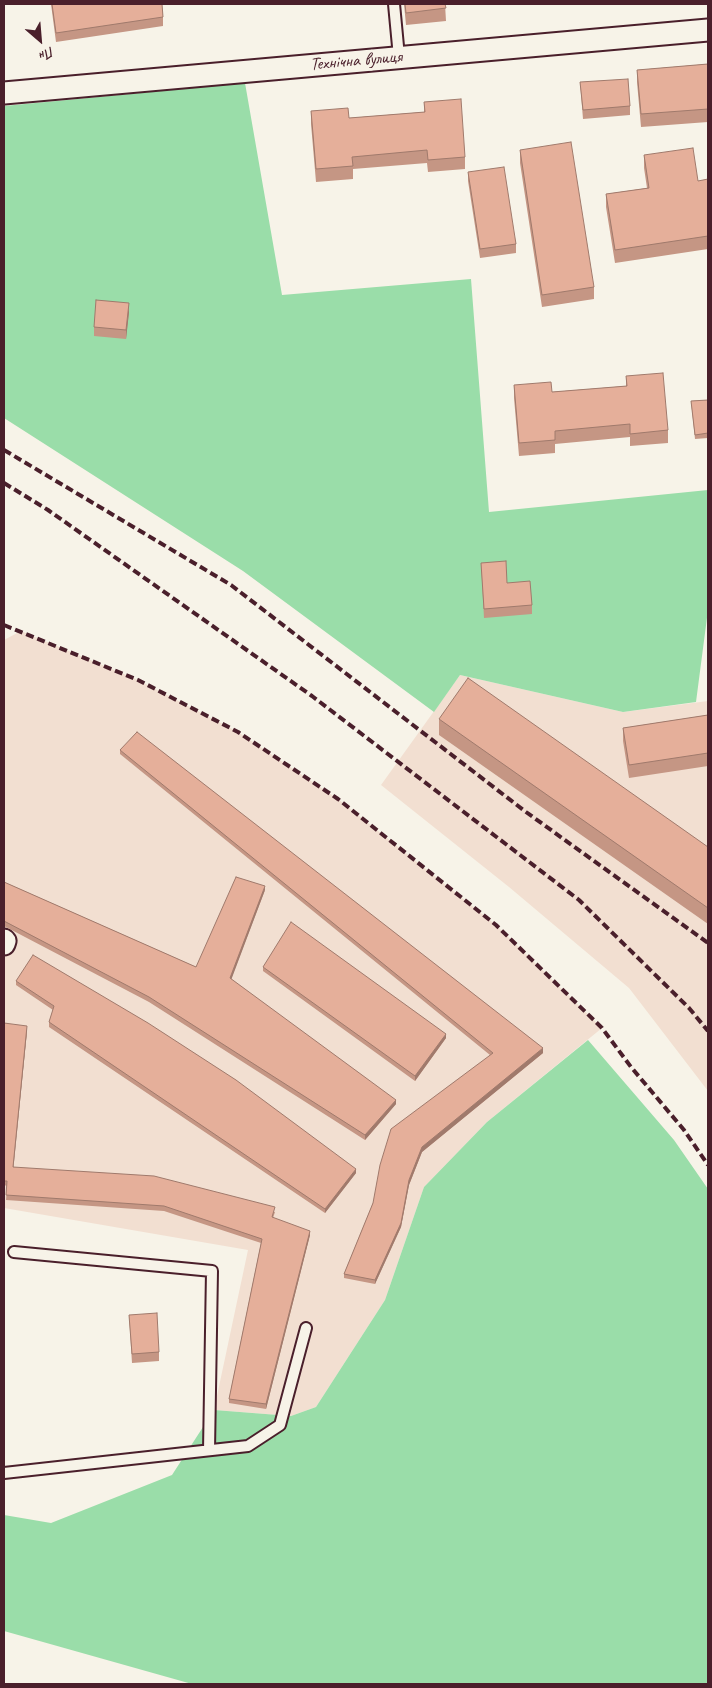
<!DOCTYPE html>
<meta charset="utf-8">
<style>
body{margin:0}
#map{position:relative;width:712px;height:1688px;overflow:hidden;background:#f7f3e8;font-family:Caveat,sans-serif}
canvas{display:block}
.frame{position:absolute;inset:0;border:5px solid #4a1f2b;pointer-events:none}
.north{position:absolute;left:15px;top:15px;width:50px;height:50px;-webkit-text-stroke:4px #f7f3e8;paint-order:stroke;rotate:153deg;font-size:14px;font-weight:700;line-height:20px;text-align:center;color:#4a1f2b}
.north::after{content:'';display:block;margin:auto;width:18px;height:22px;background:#4a1f2b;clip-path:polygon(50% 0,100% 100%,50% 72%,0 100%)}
</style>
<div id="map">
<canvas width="712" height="1688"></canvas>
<div class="frame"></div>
<div class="north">Пн</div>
</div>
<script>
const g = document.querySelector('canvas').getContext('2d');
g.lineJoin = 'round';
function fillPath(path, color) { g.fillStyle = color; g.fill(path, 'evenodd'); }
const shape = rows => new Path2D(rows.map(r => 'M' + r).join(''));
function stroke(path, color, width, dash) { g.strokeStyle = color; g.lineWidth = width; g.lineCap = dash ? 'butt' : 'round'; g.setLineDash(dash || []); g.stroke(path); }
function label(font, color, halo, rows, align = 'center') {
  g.font = font + ' Caveat,sans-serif'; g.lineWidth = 5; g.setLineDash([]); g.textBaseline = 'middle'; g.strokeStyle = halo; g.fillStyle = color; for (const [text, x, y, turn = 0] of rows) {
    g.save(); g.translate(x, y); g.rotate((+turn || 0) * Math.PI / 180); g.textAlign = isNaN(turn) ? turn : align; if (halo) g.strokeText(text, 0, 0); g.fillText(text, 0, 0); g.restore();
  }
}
fillPath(shape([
 [21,631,138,680,238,732,338,799,496,925,602,1028,487,1122,424,1187,385,1300,316,1407,291,1416,214,1410,248,1250,4,1208,4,640],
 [460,675,623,712,708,701,708,1091,629,988,509,887,381,785]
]), '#f2dfd1');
fillPath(shape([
 [245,83,282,295,471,279,489,512,708,490,708,610,696,702,623,712,460,675,434,712,243,571,4,418,4,106],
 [588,1040,674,1140,708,1189,708,1684,192,1684,4,1631,4,1515,51,1523,172,1475,214,1410,291,1416,316,1407,385,1300,424,1187,487,1122]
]), '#9adda9');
const lane = shape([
 [394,4,399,57],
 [14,1252,212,1271,209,1450],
 [4,1473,248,1446,280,1425,306,1328]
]);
const street = shape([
 [4,93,708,30],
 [4,940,5,941,4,944]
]);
stroke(lane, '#4a1f2b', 14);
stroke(street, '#4a1f2b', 25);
stroke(lane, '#f7f3e8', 10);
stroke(street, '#f7f3e8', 21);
stroke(shape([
 [4,450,231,585,526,812,708,943],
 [4,483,48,510,312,696,579,900,689,1008,708,1031],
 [4,625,138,680,238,732,338,799,496,925,602,1028,631,1067,684,1130,708,1165]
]), '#4a1f2b', 4, [8, 4]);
fillPath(shape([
 [51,4,162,4,163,17,163,26,56,42],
 [404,4,445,4,446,21,406,25],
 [708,64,708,122,641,127,637,82,637,70],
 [580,82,630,106,630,115,583,119],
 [424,102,465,157,465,169,428,172,427,163,353,169,353,179,316,182,311,124,311,111,349,118,424,112],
 [520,150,594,287,594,299,542,307,520,163],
 [644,155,698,181,708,179,708,249,615,263,606,207,606,194,647,188,644,168],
 [468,172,516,244,516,253,480,258,468,181],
 [129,312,126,339,94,336,94,327],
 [626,376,668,430,668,443,630,446,630,437,555,444,555,453,519,456,514,398,514,385,552,392,626,386],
 [708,400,708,438,695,439,691,401],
 [481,563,507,583,532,605,532,614,484,618],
 [708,715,708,766,629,778,623,741,623,728],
 [439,719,708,847,708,924,439,735],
 [120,750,543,1053,422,1152,409,1185,401,1227,375,1284,344,1278,344,1274,373,1203,490,1055,120,754],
 [4,882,196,967,265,890,231,979,396,1104,365,1140,149,1002,4,926],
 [263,967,446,1038,415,1081,263,971],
 [16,981,356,1173,325,1213,49,1027,49,1022,53,1010,16,985],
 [4,1023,27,1031,13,1167,275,1212,273,1218,310,1235,266,1409,229,1403,229,1399,261,1243,164,1211,6,1200,7,1186,4,1185],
 [129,1315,159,1352,159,1361,132,1363]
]), '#c59684');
fillPath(shape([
 [129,303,129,312,126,339,126,330],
 [265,886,265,890,230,983,230,978],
 [27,1026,27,1031,13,1172,13,1167],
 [446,1034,446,1038,415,1081,415,1076],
 [543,1048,543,1053,422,1152,409,1185,401,1227,375,1284,375,1280,409,1180,422,1147],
 [396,1100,396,1104,365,1140,365,1135],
 [356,1169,356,1173,325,1213,325,1209],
 [310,1231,310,1235,266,1409,266,1404]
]), '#a07a6c');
const building = shape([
 [52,4,162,4,163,17,56,33,52,4],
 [405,4,445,4,446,8,406,13,405,4],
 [708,64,708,109,641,114,637,70,708,64],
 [628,79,630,106,583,110,580,82,628,79],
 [461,99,465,157,428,160,427,150,352,157,353,166,316,169,311,111,348,108,349,118,425,112,424,102,461,99],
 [571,142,594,287,542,295,520,150,571,142],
 [693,148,698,181,708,179,708,236,615,250,606,194,649,188,644,155,693,148],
 [504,167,516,244,480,249,468,172,504,167],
 [96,300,129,303,126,330,94,327,96,300],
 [663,373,668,430,630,434,630,424,555,431,555,440,519,443,514,385,551,382,552,392,627,386,626,376,663,373],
 [708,400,708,433,695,435,691,401,708,400],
 [506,561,507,583,530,581,532,605,484,609,481,563,506,561],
 [468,678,708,847,708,908,439,719,468,678],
 [708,715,708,753,629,765,623,728,708,715],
 [137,732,543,1048,422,1147,409,1180,401,1223,375,1280,344,1274,373,1203,380,1165,391,1129,493,1053,120,750,137,732],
 [236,877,265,886,230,978,396,1100,365,1135,149,997,4,921,4,882,196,967,236,877],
 [291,922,446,1034,415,1076,263,967,291,922],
 [33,955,148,1023,236,1080,356,1169,325,1209,49,1022,54,1006,16,981,33,955],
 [4,1023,27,1026,13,1167,154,1176,275,1207,272,1217,310,1231,266,1404,229,1399,262,1239,164,1206,6,1195,7,1181,4,1181,4,1023],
 [157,1313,159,1352,132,1354,129,1315,157,1313]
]);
fillPath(building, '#e5af9a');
stroke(building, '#a07a6c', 1);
label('18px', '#4a1f2b', '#f7f3e8', [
 ["Технічна вулиця",356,61,-5]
]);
</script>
